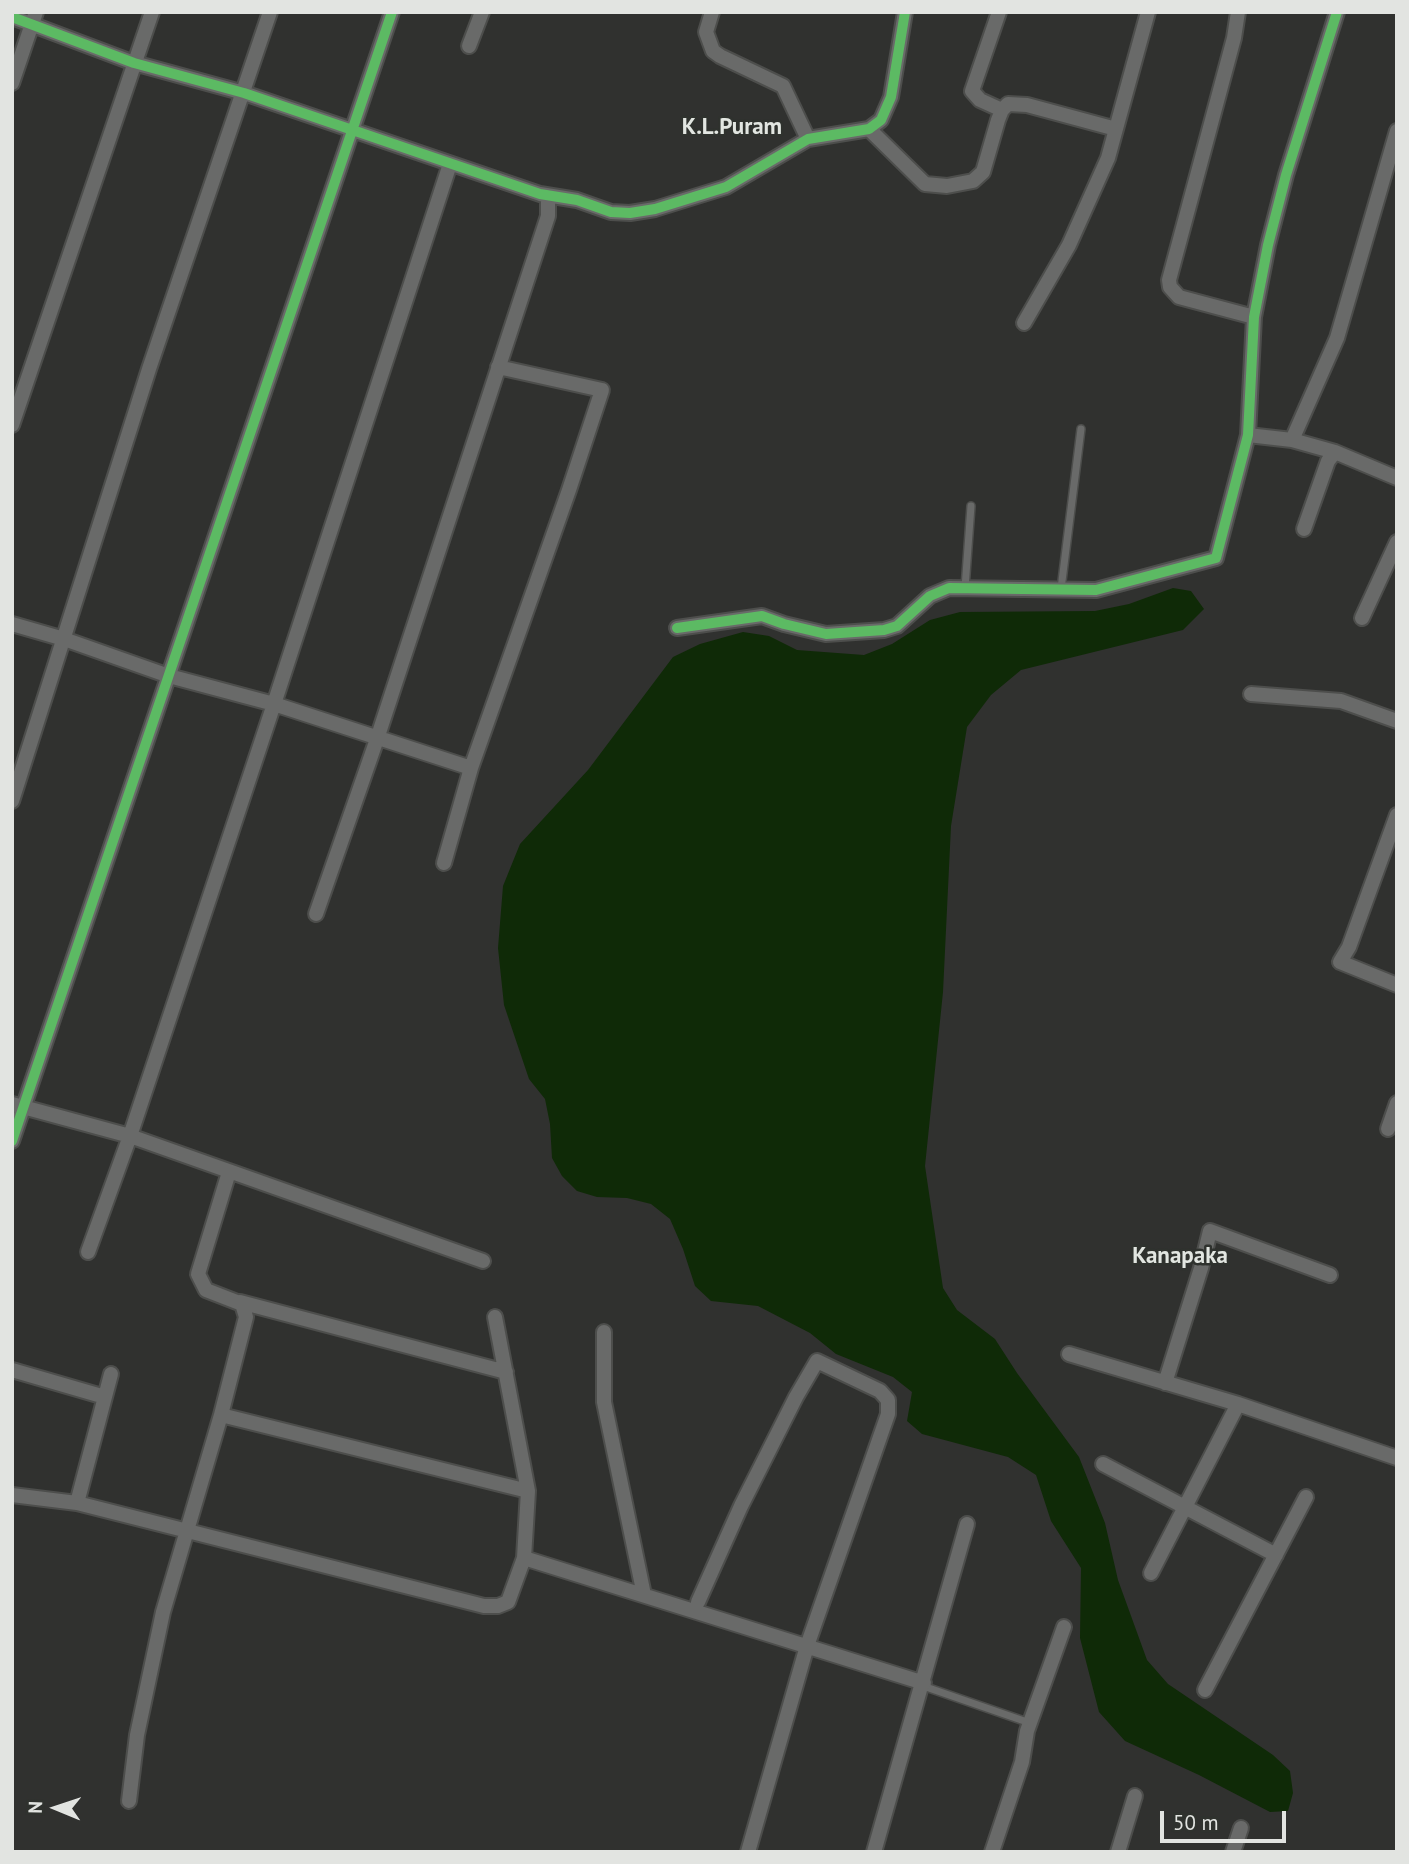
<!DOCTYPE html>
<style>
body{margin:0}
#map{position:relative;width:1409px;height:1864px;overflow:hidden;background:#30312f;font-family:"PT Sans",sans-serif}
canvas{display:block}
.frame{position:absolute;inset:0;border:14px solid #e2e4e1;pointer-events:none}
.north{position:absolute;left:21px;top:1773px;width:70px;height:70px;-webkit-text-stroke:5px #2f322e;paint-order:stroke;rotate:272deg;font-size:19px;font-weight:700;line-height:28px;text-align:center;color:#e2e4e1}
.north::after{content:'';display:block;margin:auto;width:24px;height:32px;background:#e2e4e1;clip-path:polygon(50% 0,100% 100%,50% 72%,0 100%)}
.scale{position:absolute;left:1160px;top:1811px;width:126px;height:32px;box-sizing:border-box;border:4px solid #e2e4e1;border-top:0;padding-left:9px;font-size:21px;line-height:24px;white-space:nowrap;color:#e2e4e1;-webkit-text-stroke:5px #2f322e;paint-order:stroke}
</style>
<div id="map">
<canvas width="1409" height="1864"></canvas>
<div class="frame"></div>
<div class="north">N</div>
<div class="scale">50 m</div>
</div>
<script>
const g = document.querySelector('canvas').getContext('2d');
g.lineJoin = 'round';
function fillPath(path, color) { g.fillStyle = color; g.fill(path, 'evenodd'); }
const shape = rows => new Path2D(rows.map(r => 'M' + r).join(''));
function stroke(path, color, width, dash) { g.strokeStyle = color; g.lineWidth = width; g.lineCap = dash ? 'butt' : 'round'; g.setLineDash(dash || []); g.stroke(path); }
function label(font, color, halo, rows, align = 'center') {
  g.font = font + ' "PT Sans",sans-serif'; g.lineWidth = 5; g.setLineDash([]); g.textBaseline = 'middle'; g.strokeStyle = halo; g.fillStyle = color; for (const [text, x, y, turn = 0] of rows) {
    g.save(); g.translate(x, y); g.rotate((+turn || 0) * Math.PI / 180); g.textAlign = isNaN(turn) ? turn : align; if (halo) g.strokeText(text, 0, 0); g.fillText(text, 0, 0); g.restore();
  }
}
fillPath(shape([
 [1173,588,1191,591,1204,609,1183,630,1021,670,991,695,967,727,951,826,943,992,925,1166,943,1288,957,1310,995,1339,1017,1373,1079,1457,1105,1523,1118,1580,1147,1660,1168,1684,1273,1755,1290,1771,1293,1793,1288,1811,1270,1812,1199,1775,1125,1741,1099,1712,1080,1638,1081,1568,1051,1521,1036,1475,1008,1457,922,1434,907,1421,912,1392,893,1377,836,1354,810,1333,758,1306,711,1301,695,1286,683,1249,670,1219,651,1204,627,1198,597,1197,577,1191,562,1176,552,1158,550,1124,545,1099,529,1079,504,1005,498,948,503,886,520,844,588,770,673,657,700,644,743,632,769,636,797,650,864,655,892,644,930,620,960,612,1095,611,1129,604]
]), '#0f2a07');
const lane = shape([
 [965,588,971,506],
 [1061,589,1081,429],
 [923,1686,1030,1723]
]);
const street = shape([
 [712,12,706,32,713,51,720,56,783,86,808,139],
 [999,12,972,91,980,100,1002,110],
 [1238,12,1234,38,1169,280,1170,287,1179,297,1254,317],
 [12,17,134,63,244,93,540,194,577,200,611,212,630,213,655,209,726,187,808,139,869,129,881,120,891,97,905,12],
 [469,46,482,12],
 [12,83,36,12],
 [869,129,925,184,947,186,973,181,983,172,998,120,1002,110,1008,104,1027,105,1116,129],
 [1024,323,1069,245,1108,158,1148,12],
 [12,425,152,12],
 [1248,435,1292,440,1335,452,1397,478],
 [1292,440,1337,338,1397,131],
 [1304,529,1328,461,1335,452],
 [1362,618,1397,542],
 [12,624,64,639,169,676,274,704,471,768],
 [677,628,762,616,784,624,826,634,884,630,897,626,930,596,949,588,1096,590,1216,558,1248,435,1254,317,1268,245,1286,175,1337,12],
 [1251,694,1341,701,1397,721],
 [12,801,149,369,270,12],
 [1397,815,1349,947,1340,962,1397,985],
 [444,863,471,768,569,490,602,390,498,367],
 [316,914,377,739,548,216,548,197],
 [12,1104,130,1136,483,1261],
 [1388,1129,1397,1103],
 [12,1141,392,12],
 [88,1252,130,1136,274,704,450,164],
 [240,1302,506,1372],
 [495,1317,528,1491,524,1558],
 [604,1332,604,1402,644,1595],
 [1069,1354,1238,1404,1397,1458],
 [12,1370,105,1397],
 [1165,1383,1201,1268,1210,1231,1330,1275],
 [221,1415,528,1491],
 [1103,1464,1276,1555],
 [12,1495,77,1503,484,1606,498,1606,508,1602,524,1558,924,1683],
 [77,1503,111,1374],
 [1151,1573,1238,1404],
 [698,1602,741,1506,796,1397,817,1361,880,1391,888,1400,888,1414,807,1646,748,1852],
 [1205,1690,1306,1497],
 [129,1801,137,1735,163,1612,221,1415,246,1317,242,1304,206,1290,198,1274,229,1172],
 [874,1852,967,1524],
 [992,1852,1022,1762,1027,1731,1064,1627],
 [1118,1852,1135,1796],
 [1233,1852,1241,1828]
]);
stroke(lane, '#4d4e4c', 10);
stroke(street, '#4d4e4c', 18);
stroke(lane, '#696a69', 7);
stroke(street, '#696a69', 14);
stroke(shape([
 [12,17,134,63,244,93,540,194,577,200,611,212,630,213,655,209,726,187,808,139,869,129,881,120,891,97,905,12],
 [677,628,762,616,784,624,826,634,884,630,897,626,930,596,949,588,1096,590,1216,558,1248,435,1254,317,1268,245,1286,175,1337,12],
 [12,1141,392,12]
]), '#5cba63', 10);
label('bold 23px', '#e2e6e1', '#2f322e', [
 ["K.L.Puram",732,127],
 ["Kanapaka",1180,1256]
]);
</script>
